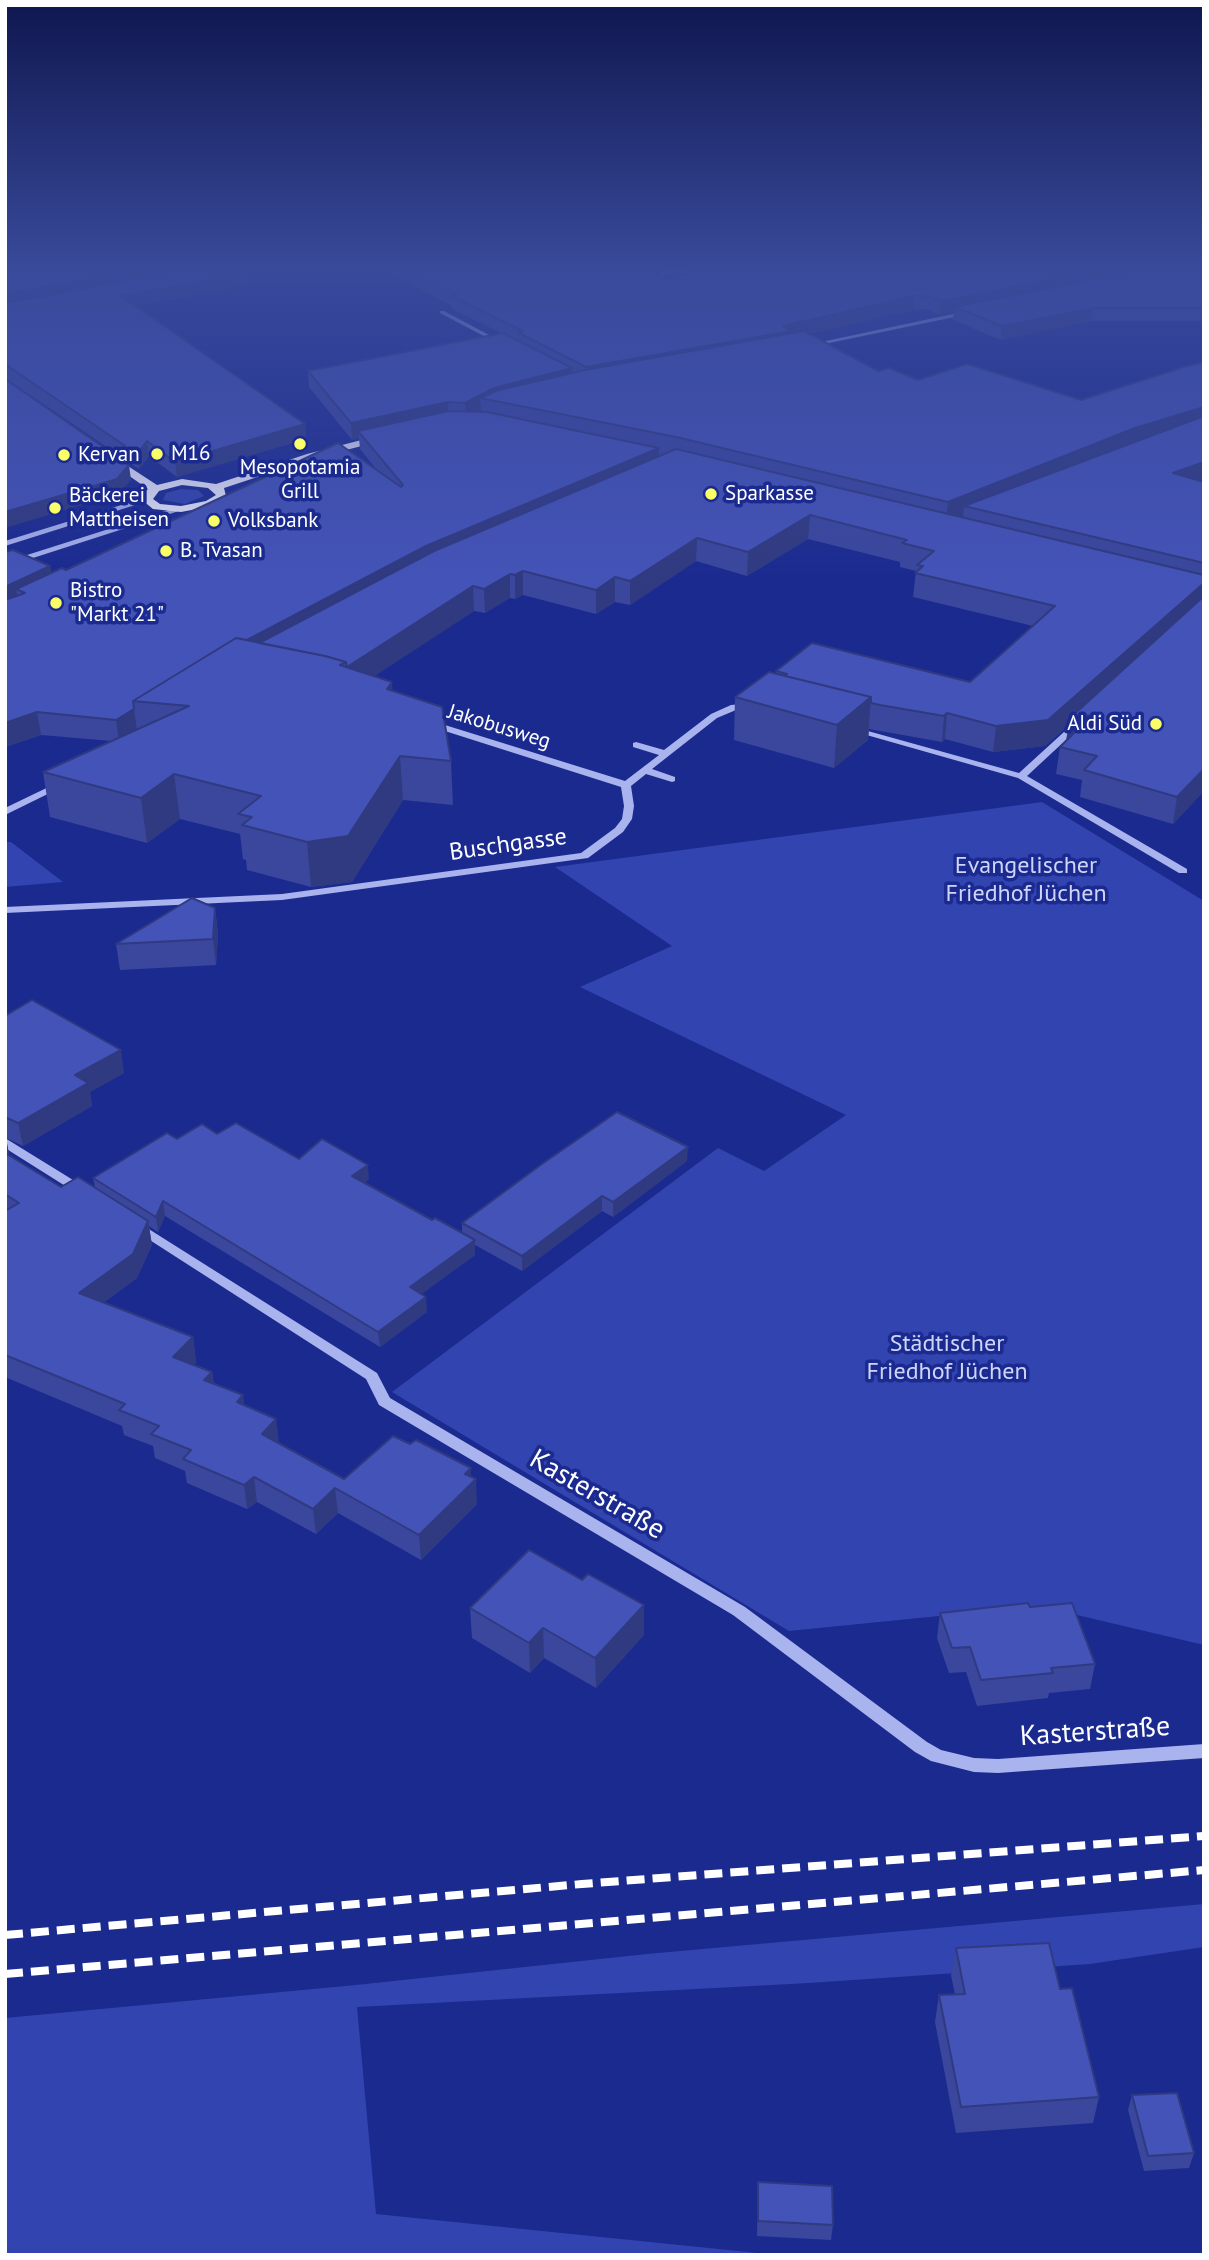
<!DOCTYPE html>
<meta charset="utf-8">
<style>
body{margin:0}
#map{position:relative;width:1209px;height:2260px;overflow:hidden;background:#1b2a8f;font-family:"PT Sans",sans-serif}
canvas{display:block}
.frame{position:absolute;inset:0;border:7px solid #fff;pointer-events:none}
</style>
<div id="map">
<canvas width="1209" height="2260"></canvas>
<div class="frame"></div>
</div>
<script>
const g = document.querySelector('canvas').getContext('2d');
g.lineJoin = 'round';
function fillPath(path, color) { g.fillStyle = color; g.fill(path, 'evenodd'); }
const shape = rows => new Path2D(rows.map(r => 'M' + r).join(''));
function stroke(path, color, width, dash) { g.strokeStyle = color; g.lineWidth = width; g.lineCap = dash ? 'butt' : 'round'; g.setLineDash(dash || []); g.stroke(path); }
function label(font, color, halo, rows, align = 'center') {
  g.font = font + ' "PT Sans",sans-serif'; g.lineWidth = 7; g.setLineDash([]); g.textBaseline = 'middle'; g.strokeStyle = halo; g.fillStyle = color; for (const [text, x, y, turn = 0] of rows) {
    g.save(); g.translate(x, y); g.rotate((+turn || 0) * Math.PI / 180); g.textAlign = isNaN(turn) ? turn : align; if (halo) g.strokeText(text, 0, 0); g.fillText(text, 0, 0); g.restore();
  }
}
fillPath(shape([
 [181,489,198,490,204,496,185,504,163,500,166,493],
 [1042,802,1204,901,1204,1645,1039,1606,789,1631,392,1392,718,1148,764,1171,846,1115,580,987,672,946,555,867],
 [5,842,11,842,63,882,5,887],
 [1204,1904,1204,1947,1090,1964,809,1983,357,2007,376,2214,777,2255,5,2255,5,2018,356,1985,647,1954]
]), '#3244af');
fillPath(shape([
 [242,267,254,267,227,273,224,271,242,267],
 [686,267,696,267,684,271,702,278,702,280,678,272,645,279,642,277,686,267],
 [440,311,444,311,504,343,499,344,440,313,440,311],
 [967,311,969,314,810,347,807,345,967,311],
 [144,498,151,500,5,546,5,541,144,498],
 [178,507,185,509,5,567,5,562,178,507],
 [752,703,755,704,755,708,736,710,717,718,652,769,675,777,675,781,672,782,646,774,631,786,634,806,632,819,623,832,588,858,282,900,5,913,5,907,282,894,581,853,615,828,622,819,624,806,621,787,426,725,426,721,432,721,625,781,659,755,633,747,633,743,636,742,664,750,711,714,731,705,752,703],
 [1079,720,1084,723,1082,725,1027,776,1187,869,1187,873,1179,873,1018,778,849,730,854,727,857,728,1019,773,1076,721,1079,720],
 [61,781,64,782,64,786,5,815,5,808,61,781],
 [5,1138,86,1188,88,1191,86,1194,78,1194,5,1148,5,1138],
 [136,1221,377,1373,390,1398,745,1607,927,1742,941,1750,974,1758,998,1759,1204,1744,1204,1758,998,1773,974,1772,931,1761,915,1752,733,1615,379,1405,366,1379,131,1228,130,1225,131,1222,136,1221]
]), '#a9b3ee');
fillPath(shape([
 [381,435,385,436,385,440,315,458,224,488,226,496,213,506,181,512,153,509,142,500,143,494,148,489,105,459,114,457,157,485,182,479,216,484,307,454,381,435],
 [182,485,208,488,216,495,206,501,181,506,160,504,153,499,159,491,182,485]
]), '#f0f1ff');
stroke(shape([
 [5,1935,582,1884,1204,1836],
 [5,1974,1204,1870]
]), '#fff', 8, [18, 8]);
fillPath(shape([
 [5,267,252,284,137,306,305,424,306,439,177,477,149,456,139,469,5,378],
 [377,267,673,267,652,271,666,278,695,272,692,271,692,267,1204,267,1204,321,1091,321,1001,340,953,320,954,312,939,315,925,309,913,310,809,334,878,371,918,380,1081,400,1204,362,1204,791,1173,824,1080,797,1082,780,1056,774,1060,747,1066,740,1069,725,1045,746,993,752,945,739,942,742,869,729,868,740,834,768,734,740,735,697,776,674,776,671,970,682,1033,626,913,597,916,571,900,567,900,562,808,539,747,576,696,561,630,605,615,602,596,614,523,595,515,599,510,598,485,613,474,611,374,676,392,682,392,691,451,761,453,805,403,800,352,882,311,887,247,870,246,860,243,859,240,834,180,819,147,843,50,817,43,772,111,741,41,735,5,747,5,552,50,566,51,573,66,570,376,469,360,449,359,438,352,440,309,387,308,371,501,333,452,309,451,305],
 [215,908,218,934,216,965,120,970,116,944],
 [5,1016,124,1073,90,1092,92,1106,23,1146,6,1138,9,1154,8,1155,61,1187,95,1188,93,1178,177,1139,217,1134,369,1179,364,1183,432,1220,462,1233,462,1223,687,1161,613,1217,602,1211,522,1271,475,1245,475,1255,421,1294,427,1312,380,1347,165,1216,158,1232,149,1226,152,1245,137,1278,103,1303,193,1337,196,1362,194,1365,212,1372,214,1384,243,1395,244,1406,276,1419,279,1444,344,1479,410,1444,471,1468,471,1477,477,1504,421,1560,338,1513,316,1534,257,1502,247,1509,187,1483,185,1471,155,1458,153,1446,124,1435,122,1426,5,1377],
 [582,1580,644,1605,644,1635,596,1688,544,1658,530,1673,472,1638,470,1608],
 [1030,1607,1095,1664,1090,1689,1049,1693,1048,1698,977,1706,966,1672,949,1673,937,1638,940,1613],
 [956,1948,1060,1989,1099,2097,1093,2123,956,2133,935,2022,939,1995,955,1995,951,1975],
 [1132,2095,1194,2153,1189,2168,1144,2171,1128,2110],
 [758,2182,833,2225,831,2240,757,2236]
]), '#3a479d');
fillPath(shape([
 [157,267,220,267,5,307,5,294],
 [638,267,673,267,639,273],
 [1117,267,1179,267,955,307,954,312,939,315,941,301],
 [251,272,252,284,123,309,121,296],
 [914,296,913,310,791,338,586,381,586,367,783,326],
 [1093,308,1091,321,1001,340,1002,326],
 [572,368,572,384,480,398,481,411,466,419,465,403,494,388],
 [448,402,449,418,358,431,359,438,352,440,351,423],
 [1204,407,1204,427,964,506,963,518,946,525,948,502,1135,428],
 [305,424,306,439,177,477,175,462],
 [147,441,149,456,139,469,137,454],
 [659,448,659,467,270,651,232,648,426,546],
 [1204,462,1204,483,1173,473],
 [129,465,131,480,119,494,5,528,5,512],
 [810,515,808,539,747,576,748,552],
 [697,538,696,561,630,605,630,581],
 [50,566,53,583,16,589,18,599,7,604,5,587],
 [523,571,523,595,515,599,515,575],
 [510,574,510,598,485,613,484,589],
 [615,577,615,602,596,614,596,590],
 [1204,583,1204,604,1092,715,1066,744,1069,725,1045,746,993,752,996,726],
 [473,586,474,611,349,693,347,667],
 [392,682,394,725,387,689],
 [871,697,868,740,834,768,837,725],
 [134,709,137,731,119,742,116,720],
 [37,712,41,735,5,747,5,723],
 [947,713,945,739,942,742,944,716],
 [400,756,403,800,352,882,311,887,307,842],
 [1204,769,1204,791,1173,824,1177,797],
 [174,774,180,819,147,843,141,798],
 [215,908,218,934,216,965,213,939],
 [121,1050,124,1073,90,1092,92,1106,23,1146,18,1123,75,1075],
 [5,1134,9,1154,5,1156],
 [688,1147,687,1161,613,1217,613,1202],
 [368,1165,369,1179,353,1190,352,1176],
 [602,1196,602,1211,522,1271,522,1256],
 [163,1201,165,1216,158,1232,156,1217],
 [148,1221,152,1245,137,1278,83,1317,79,1293],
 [475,1240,475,1255,411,1302,410,1287],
 [426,1297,427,1312,380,1347,378,1332],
 [193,1337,196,1362,177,1381,173,1357],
 [212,1372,215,1396,204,1380],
 [243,1395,246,1420,237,1402],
 [276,1419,279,1443,265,1459,262,1434],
 [471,1468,471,1483,476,1479,477,1504,421,1560,419,1535,465,1474],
 [254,1477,257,1502,247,1509,244,1485],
 [335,1488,338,1513,316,1534,313,1509],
 [644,1605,644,1635,596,1688,595,1658],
 [543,1628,544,1658,530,1673,529,1643]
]), '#303a80');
const building = shape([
 [5,267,157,267,5,294,5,267],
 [200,267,241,267,251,272,121,296,305,424,175,462,147,441,137,454,5,364,5,303,200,267],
 [402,267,643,267,666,278,704,270,704,267,1117,267,941,301,926,296,914,296,783,326,791,331,586,367,517,332,523,331,451,296,457,295,402,267],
 [1155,267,1204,267,1204,308,1093,308,1002,326,955,307,1155,267],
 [804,331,878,371,889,368,918,380,967,364,1081,400,1184,367,1204,362,1204,407,1135,428,948,502,676,437,480,398,499,390,585,370,804,331],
 [503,333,572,368,494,388,465,403,448,402,351,423,308,371,503,333],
 [5,379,129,465,117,479,5,512,5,379],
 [448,411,487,412,659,448,426,546,247,640,236,638,133,701,134,709,116,720,37,712,5,723,5,600,25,593,16,589,62,568,66,570,338,443,401,487,403,485,358,431,448,411],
 [1204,416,1204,462,1173,473,1204,482,1204,563,964,506,1204,416],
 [676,449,1204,575,1204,583,1048,720,996,726,947,713,944,716,880,705,871,703,871,697,785,676,787,674,776,671,812,643,970,682,1055,606,915,573,923,566,917,565,934,551,902,543,907,540,810,515,748,552,697,538,630,581,615,577,596,590,523,571,515,575,510,574,484,589,473,586,347,667,346,662,325,656,259,643,434,551,676,449],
 [13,550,50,566,5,587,5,552,13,550],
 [1204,596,1204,769,1177,797,1084,770,1097,756,1060,747,1092,715,1070,718,1204,596],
 [236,638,325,656,346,662,340,665,392,682,387,689,442,707,451,761,400,756,348,836,307,842,242,825,252,817,238,814,261,796,174,774,141,798,43,772,189,706,133,701,236,638],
 [769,672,871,697,837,725,735,697,769,672],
 [192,898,215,908,213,939,116,944,192,898],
 [32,1000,121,1050,75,1075,88,1083,18,1123,5,1117,5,1016,32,1000],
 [617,1112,688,1147,613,1202,602,1196,522,1256,462,1223,542,1164,617,1112],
 [236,1123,299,1159,322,1139,368,1165,352,1176,432,1220,435,1218,475,1240,410,1287,426,1297,378,1332,163,1201,156,1217,93,1178,167,1133,177,1139,202,1124,217,1134,236,1123],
 [5,1153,61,1187,78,1177,148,1221,133,1254,79,1293,193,1337,173,1357,212,1372,204,1380,243,1395,237,1402,276,1419,262,1434,344,1479,393,1436,410,1444,416,1440,471,1468,465,1474,476,1479,419,1535,335,1488,313,1509,254,1477,244,1485,183,1459,191,1450,151,1434,159,1426,119,1410,125,1404,5,1355,5,1211,19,1203,5,1194,5,1153],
 [529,1550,582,1580,588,1574,644,1605,595,1658,543,1628,529,1643,470,1608,529,1550],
 [1028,1603,1030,1607,1072,1603,1095,1664,1051,1668,1053,1673,981,1680,970,1647,952,1648,940,1613,1028,1603],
 [1049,1943,1060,1989,1072,1988,1099,2097,961,2107,939,1995,965,1994,956,1948,1049,1943],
 [1177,2093,1194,2153,1148,2156,1132,2095,1177,2093],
 [758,2182,832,2186,833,2225,758,2221,758,2182]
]);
fillPath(building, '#4453b7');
stroke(building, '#303a80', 2);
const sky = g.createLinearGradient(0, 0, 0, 583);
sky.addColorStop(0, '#0f174f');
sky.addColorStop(0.46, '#394a9b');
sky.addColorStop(1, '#394a9b00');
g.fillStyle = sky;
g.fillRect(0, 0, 1209, 583);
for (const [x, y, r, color] of [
 [300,444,7,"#fbff67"],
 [157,454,7,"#fbff67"],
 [64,455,7,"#fbff67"],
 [711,494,7,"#fbff67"],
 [55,508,7,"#fbff67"],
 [214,521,7,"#fbff67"],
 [166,551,7,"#fbff67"],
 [56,603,7,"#fbff67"],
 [1156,724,7,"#fbff67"]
]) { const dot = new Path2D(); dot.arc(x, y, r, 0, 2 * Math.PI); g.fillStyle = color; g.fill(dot); stroke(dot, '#1b2a8f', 2.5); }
label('21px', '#fff', '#1b2a8f', [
 ["M16",171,454],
 ["Kervan",78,455],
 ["Mesopotamia",300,468,"center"],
 ["Grill",300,492,"center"],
 ["Sparkasse",725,494],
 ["Bäckerei",69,496],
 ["Mattheisen",69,520],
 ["Volksbank",228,521],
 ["B. Tvasan",180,551],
 ["Bistro",70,591],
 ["\"Markt 21\"",70,615],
 ["Aldi Süd",1142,724,"right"]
], 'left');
label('21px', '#fff', '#1b2a8f', [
 ["Jakobusweg",499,727,17]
]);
label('24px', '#fff', '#1b2a8f', [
 ["Buschgasse",508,845,-8]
]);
label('24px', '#cfd5fa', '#1b2a8f', [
 ["Evangelischer",1026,866],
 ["Friedhof Jüchen",1026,894],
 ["Städtischer",947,1344],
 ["Friedhof Jüchen",947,1372]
]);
label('28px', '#fff', '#1b2a8f', [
 ["Kasterstraße",597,1495,30],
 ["Kasterstraße",1095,1732,-4]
]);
</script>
